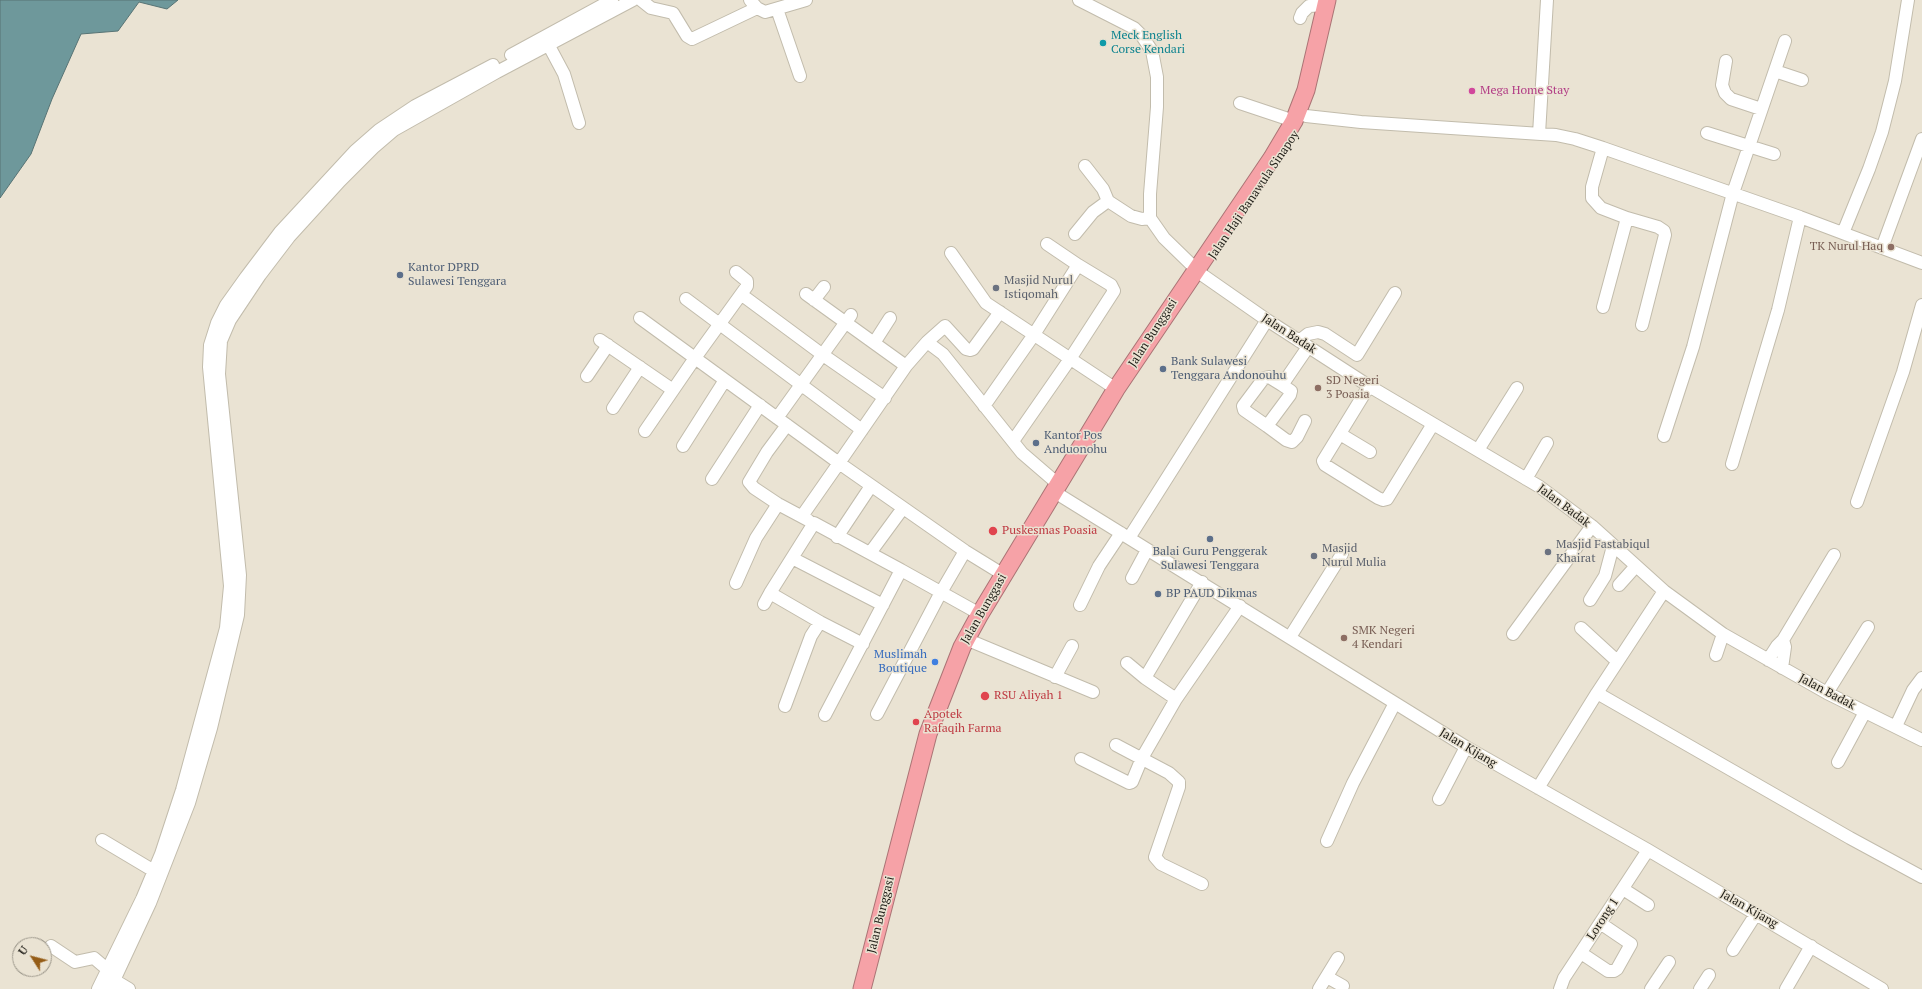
<!DOCTYPE html>
<style>
body{margin:0}
#map{position:relative;width:1922px;height:989px;overflow:hidden;background:#eae3d3;font-family:"PT Serif",serif}
canvas{display:block}
.north{position:absolute;left:12px;top:937px;width:40px;height:40px;box-sizing:border-box;background:#eae3d3;border:1px solid #999488;border-radius:50%;rotate:306deg;font-size:11px;font-weight:700;line-height:16px;text-align:center;color:#201e18}
.north::after{content:'';display:block;margin:auto;width:14px;height:18px;background:#955d17;clip-path:polygon(50% 0,100% 100%,50% 72%,0 100%)}
</style>
<div id="map">
<canvas width="1922" height="989"></canvas>
<div class="north">U</div>
</div>
<script>
const g = document.querySelector('canvas').getContext('2d');
g.lineJoin = 'round';
function fillPath(path, color) { g.fillStyle = color; g.fill(path, 'evenodd'); }
const shape = rows => new Path2D(rows.map(r => 'M' + r).join(''));
function stroke(path, color, width, dash) { g.strokeStyle = color; g.lineWidth = width; g.lineCap = dash ? 'butt' : 'round'; g.setLineDash(dash || []); g.stroke(path); }
function label(font, color, halo, rows, align = 'center') {
  g.font = font + ' "PT Serif",serif'; g.lineWidth = 3; g.setLineDash([]); g.textBaseline = 'middle'; g.strokeStyle = halo; g.fillStyle = color; for (const [text, x, y, turn = 0] of rows) {
    g.save(); g.translate(x, y); g.rotate((+turn || 0) * Math.PI / 180); g.textAlign = isNaN(turn) ? turn : align; if (halo) g.strokeText(text, 0, 0); g.fillText(text, 0, 0); g.restore();
  }
}
const water = shape([
 [0,0,178,0,167,9,139,2,118,31,81,34,52,99,31,154,0,198,0,0]
]);
fillPath(water, '#6e989b');
stroke(water, '#577374', 1);
const minor = shape([
 [641,0,651,8,673,13,687,36,692,39,757,8],
 [750,0,757,8,765,12,806,0],
 [1079,0,1134,28,1142,36,1152,51,1157,77,1157,107,1150,194,1150,218,1164,238,1201,274,1267,320,1369,386,1540,487,1592,526,1664,591,1723,634,1827,693,1922,740],
 [777,9,800,76],
 [1300,18,1302,13,1309,6,1326,5],
 [548,44,564,74,579,123],
 [511,55,612,0],
 [1726,61,1722,85,1725,93,1731,99,1761,109],
 [1775,71,1802,80],
 [1240,103,1294,121],
 [1306,116,1361,122,1556,135,1575,139,1603,148,1800,217,1922,263],
 [1707,133,1774,154],
 [1539,134,1547,0],
 [1085,166,1103,189,1108,201,1131,216,1142,219,1150,218],
 [1627,218,1658,227,1664,231,1665,235,1642,325],
 [1843,233,1869,169,1882,132,1895,81,1908,0],
 [1075,234,1093,212,1108,201],
 [1047,244,1078,265],
 [1882,248,1922,139],
 [951,253,986,303,1116,389],
 [806,294,906,366],
 [742,295,823,355,885,398],
 [686,299,862,430],
 [814,300,824,287],
 [1603,307,1627,218,1601,208,1592,198,1592,187,1603,148],
 [640,318,839,463,802,516],
 [600,340,673,390],
 [1299,341,1308,334,1318,332,1325,334,1357,355,1395,293],
 [927,342,945,326,966,349,970,350,973,349,1000,312],
 [874,343,890,318],
 [587,376,608,345],
 [1369,386,1323,461,1325,465,1365,490,1378,498,1383,500,1387,499,1433,424],
 [984,406,1033,336,1078,265,1111,285,1114,291,1070,359,1013,441],
 [613,408,640,367],
 [777,418,851,315],
 [1305,421,1297,437,1292,442,1286,440,1267,426,1290,395,1291,391,1282,385,1308,347],
 [787,425,767,452,749,482,754,488,778,504,808,520],
 [1267,426,1244,410,1243,406,1264,378,1269,377,1282,385],
 [645,431,695,358,747,286,747,281,736,272],
 [1340,434,1370,452],
 [1664,436,1693,347,1733,193,1785,41],
 [683,446,725,380],
 [1478,450,1517,388],
 [1732,464,1778,310,1800,217],
 [712,479,760,405],
 [1526,479,1547,443],
 [1061,496,1466,747,1648,850,1882,989],
 [1857,502,1903,372,1922,305],
 [837,537,871,486],
 [1129,538,1267,320],
 [870,553,903,508],
 [792,558,883,605],
 [1004,575,965,551,839,463,906,366,927,342,943,354,1022,453,1058,484],
 [1132,578,1147,550],
 [736,583,756,538,778,504],
 [1619,585,1636,566],
 [1664,591,1597,693,1850,838,1922,877],
 [1590,600,1605,576,1613,546],
 [764,604,770,593],
 [1080,605,1099,566,1121,533],
 [820,622,770,593,814,523,901,570],
 [1581,628,1617,661],
 [1513,634,1592,526],
 [1290,637,1342,554],
 [973,642,1093,692],
 [1716,655,1723,634],
 [1768,660,1777,646,1783,640],
 [1127,663,1145,678,1202,582],
 [1782,668,1785,647,1783,640,1834,555],
 [1055,677,1072,646],
 [1145,678,1176,699],
 [1827,693,1868,627],
 [785,706,811,636,820,622,863,644],
 [877,714,940,594,965,551],
 [825,715,901,570,980,614],
 [1896,726,1913,690,1922,678],
 [1116,745,1169,773,1179,782,1179,787,1155,857,1161,864,1202,884],
 [1081,759,1129,783,1132,782,1142,758,1176,699,1240,606],
 [1838,762,1865,712],
 [1538,788,1597,693],
 [1439,799,1466,747],
 [102,840,154,871],
 [1327,841,1353,783,1395,703],
 [1623,889,1648,905],
 [51,946,75,962,94,958,108,970],
 [1733,950,1756,914],
 [1581,953,1608,971,1614,971,1617,969,1631,944,1600,923],
 [1327,977,1343,986],
 [114,980,129,989],
 [98,989,142,899,161,854,182,790,226,628,230,586,209,367,210,345,217,323,226,305,246,277,280,232,355,151,379,130,415,106,493,65],
 [110,989,150,903,189,803,211,728,238,615,240,575,219,374,221,341,230,320,260,275,289,237,340,181,373,148,394,130,497,72,633,0],
 [1319,989,1338,958],
 [1560,989,1564,978,1648,850],
 [1651,989,1669,962],
 [1700,989,1709,975],
 [1786,989,1811,946]
]);
const highway = shape([
 [862,989,928,734,962,647,980,614,1116,389,1272,158,1294,121,1306,90,1327,0]
]);
stroke(minor, '#c2bcac', 14);
stroke(highway, '#ab7475', 19);
stroke(minor, '#fff', 12);
stroke(highway, '#f6a2a7', 17);
for (const [x, y, r, color] of [
 [1103,43,4,"#0f9aa8"],
 [1472,91,4,"#d1479c"],
 [1891,247,4,"#8d6e63"],
 [400,275,4,"#5c6f8a"],
 [996,288,4,"#6b7280"],
 [1163,369,4,"#5c6f8a"],
 [1318,388,4,"#8d6e63"],
 [1036,443,4,"#5c6f8a"],
 [993,531,5,"#e0444e"],
 [1210,539,4,"#5c6f8a"],
 [1548,552,4,"#6b7280"],
 [1314,556,4,"#6b7280"],
 [1158,594,4,"#5c6f8a"],
 [1344,638,4,"#8d6e63"],
 [935,662,4,"#3f7fe0"],
 [985,696,5,"#e0444e"],
 [916,722,4,"#e0444e"]
]) { const dot = new Path2D(); dot.arc(x, y, r, 0, 2 * Math.PI); g.fillStyle = color; g.fill(dot); stroke(dot, '#eae3d3', 1.5); }
label('12px', '#0d838f', '#eae3d3', [
 ["Meck English",1111,36],
 ["Corse Kendari",1111,50]
], 'left');
label('12px', '#b23c85', '#eae3d3', [
 ["Mega Home Stay",1480,91]
], 'left');
label('12px', '#201e18', '#eae3d3', [
 ["Jalan Haji Banawula Sinapoy",1254,195,-56],
 ["Jalan Bunggasi",1153,333,-57],
 ["Jalan Badak",1289,334,33],
 ["Jalan Badak",1564,506,37],
 ["Jalan Bunggasi",984,609,-60],
 ["Jalan Badak",1827,692,28],
 ["Jalan Kijang",1468,748,31],
 ["Jalan Kijang",1749,909,30],
 ["Jalan Bunggasi",881,915,-76],
 ["Lorong 1",1603,919,-57]
]);
label('12px', '#785e54', '#eae3d3', [
 ["TK Nurul Haq",1883,247,"right"],
 ["SD Negeri",1326,381],
 ["3 Poasia",1326,395],
 ["SMK Negeri",1352,631],
 ["4 Kendari",1352,645]
], 'left');
label('12px', '#4e5e75', '#eae3d3', [
 ["Kantor DPRD",408,268],
 ["Sulawesi Tenggara",408,282],
 ["Bank Sulawesi",1171,362],
 ["Tenggara Andonouhu",1171,376],
 ["Kantor Pos",1044,436],
 ["Anduonohu",1044,450],
 ["Balai Guru Penggerak",1210,552,"center"],
 ["Sulawesi Tenggara",1210,566,"center"],
 ["BP PAUD Dikmas",1166,594]
], 'left');
label('12px', '#5b616d', '#eae3d3', [
 ["Masjid Nurul",1004,281],
 ["Istiqomah",1004,295],
 ["Masjid Fastabiqul",1556,545],
 ["Khairat",1556,559],
 ["Masjid",1322,549],
 ["Nurul Mulia",1322,563]
], 'left');
label('12px', '#be3a42', '#eae3d3', [
 ["Puskesmas Poasia",1002,531],
 ["RSU Aliyah 1",994,696],
 ["Apotek",924,715],
 ["Rafaqih Farma",924,729]
], 'left');
label('12px', '#366cbe', '#eae3d3', [
 ["Muslimah",927,655],
 ["Boutique",927,669]
], 'right');
</script>
